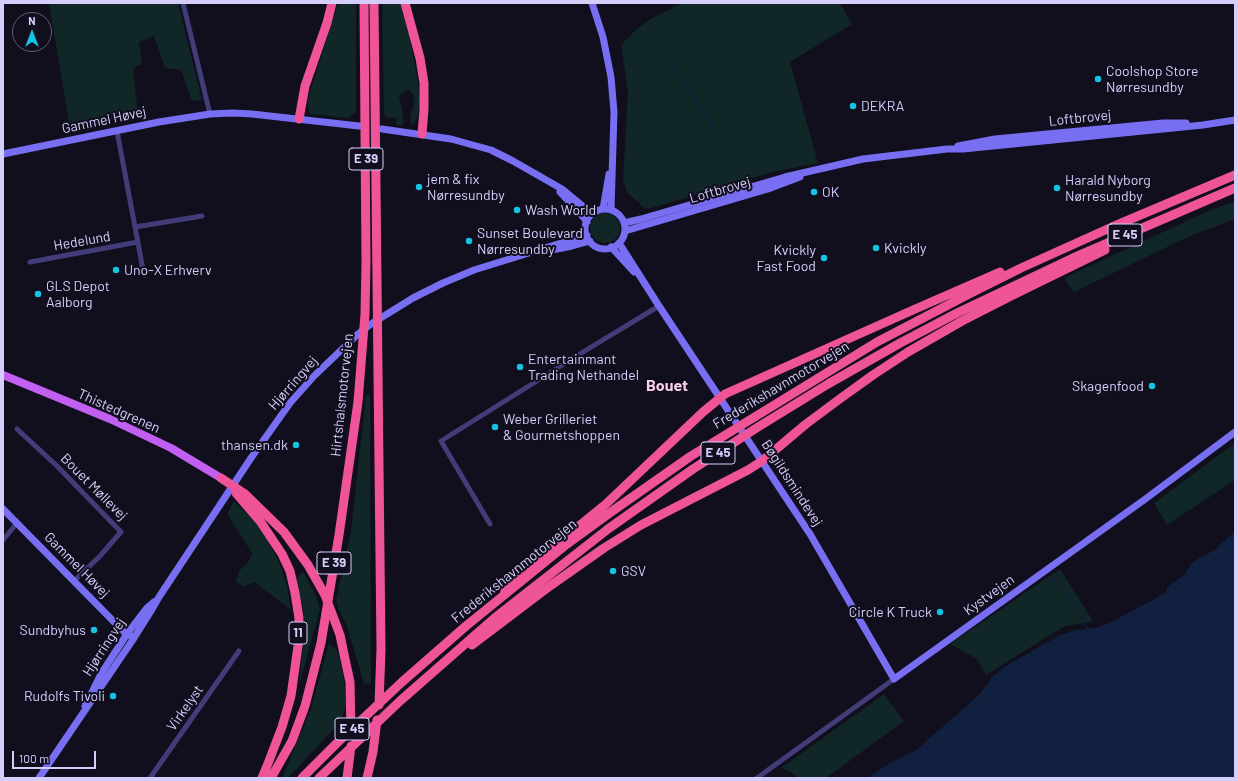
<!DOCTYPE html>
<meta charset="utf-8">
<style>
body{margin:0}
#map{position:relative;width:1238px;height:781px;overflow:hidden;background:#110e1d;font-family:Barlow,sans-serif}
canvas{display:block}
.frame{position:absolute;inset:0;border:4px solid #d5cefb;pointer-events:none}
.north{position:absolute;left:12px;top:12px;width:40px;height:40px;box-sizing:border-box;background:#110e1d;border:1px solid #5f5b76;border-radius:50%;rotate:0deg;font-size:11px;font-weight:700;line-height:16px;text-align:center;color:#d5cefb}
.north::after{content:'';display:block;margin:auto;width:14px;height:18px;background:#14c3e0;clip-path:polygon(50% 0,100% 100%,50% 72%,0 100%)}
.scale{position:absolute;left:12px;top:751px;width:84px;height:18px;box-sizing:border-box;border:2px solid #d5cefb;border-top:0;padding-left:5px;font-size:12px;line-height:14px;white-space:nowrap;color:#d5cefb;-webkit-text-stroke:3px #110e1d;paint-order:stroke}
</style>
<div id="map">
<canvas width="1238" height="781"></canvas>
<div class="frame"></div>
<div class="north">N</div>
<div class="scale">100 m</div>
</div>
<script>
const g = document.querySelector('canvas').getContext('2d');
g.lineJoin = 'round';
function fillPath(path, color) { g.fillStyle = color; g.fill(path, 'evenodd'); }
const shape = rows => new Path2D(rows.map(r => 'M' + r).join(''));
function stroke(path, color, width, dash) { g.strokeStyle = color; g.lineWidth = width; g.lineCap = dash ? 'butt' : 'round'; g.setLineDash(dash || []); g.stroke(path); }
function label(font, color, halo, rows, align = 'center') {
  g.font = font + ' Barlow,sans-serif'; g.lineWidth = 4; g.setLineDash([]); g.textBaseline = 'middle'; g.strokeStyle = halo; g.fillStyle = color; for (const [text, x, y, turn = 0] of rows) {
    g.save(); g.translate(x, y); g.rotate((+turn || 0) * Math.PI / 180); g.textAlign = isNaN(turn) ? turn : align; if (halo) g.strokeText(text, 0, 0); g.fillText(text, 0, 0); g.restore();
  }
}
fillPath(shape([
 [49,3,178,3,202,100,192,101,181,70,165,68,154,36,139,42,142,64,133,68,138,115,70,129],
 [338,3,356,3,356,112,348,118,310,114,308,108,308,99],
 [382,3,401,3,410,38,418,82,420,103,417,118,414,124,411,124,410,118,414,103,413,94,408,90,399,96,402,108,404,123,401,126,395,124,397,122,396,118,385,117,384,113],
 [682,3,840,3,852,24,790,62,818,163,773,172,648,209,643,207,627,192,623,181,628,91,621,45,638,28,650,19],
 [1235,201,1235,219,1190,236,1074,292,1064,278,1206,212],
 '590 228a15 15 0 1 1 30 0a15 15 0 1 1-30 0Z',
 [366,395,370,395,371,683,364,684,347,626,338,609,336,600,351,531],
 [1235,443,1235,480,1167,525,1154,503],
 [234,501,252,518,267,539,279,562,287,586,291,610,254,582,243,587,236,581,239,571,249,561,252,553,227,514],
 [1060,569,1093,621,1063,627,986,675,977,659,950,644],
 [303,572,314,591,320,609,299,686,305,626,303,608,296,578],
 [329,643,337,651,343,673,346,704,342,719,333,730,288,778,282,778,311,709],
 [884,694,904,721,826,778,797,778,794,774,781,768]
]), '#112626');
fillPath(shape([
 [1235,532,1235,778,867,778,890,763,916,750,978,696,993,676,1006,666,1060,635,1076,630,1096,628,1109,623,1149,602,1166,592,1167,587,1186,573,1190,565,1194,562,1199,558,1215,550,1228,537]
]), '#11203e');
stroke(shape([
 [649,25,717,133],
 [1047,578,1060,585,1063,588,1088,629],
 [769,778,770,778]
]), '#11203e', 1.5);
stroke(shape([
 [183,3,210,114],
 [117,131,144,275],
 [135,227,202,216],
 [30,262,138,242],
 [17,429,57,466,121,532,100,556,74,581],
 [490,524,441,441,588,349,659,306],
 [3,540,17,523],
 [150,778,239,651],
 [757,778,894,679]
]), '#423d78', 5);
stroke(shape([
 [592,3,603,37,611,77,614,112,611,210],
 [382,129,451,139,491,150,513,161,562,189,592,214],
 [958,146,995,139,1163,123,1186,123],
 [3,154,159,122,210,114,233,113,252,114,359,126],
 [560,192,584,218,587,222],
 [603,209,609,174],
 '585 229a20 20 0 1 1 40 0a20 20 0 1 1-40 0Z',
 [624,223,641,219,785,177,863,159,947,149,963,149,1203,125,1235,120],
 [625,231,768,189,800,177],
 [619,243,659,306,810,534,894,679,1144,500,1235,432],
 [611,247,634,272],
 [542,252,572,246,590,241],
 [3,509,123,631,134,638],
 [85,706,101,674,127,634,147,608,154,602],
 [39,778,134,638,151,611,159,597,251,458,290,403,314,376,358,334,371,324,413,298,443,283,474,270,587,235]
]), '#776ef2', 7);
stroke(shape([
 [3,375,110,419,171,448,221,478]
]), '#c05ff0', 8);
stroke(shape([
 [374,3,381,649,379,705],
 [405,3,420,58,424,83,424,109,422,134],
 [299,119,305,86,327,23,332,3],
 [221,478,245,494,284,532,308,565,325,595,340,635,345,659,350,682,351,733],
 [236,493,260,521,282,554,290,571,295,593,299,618,298,646,291,696,282,727,267,766,262,778],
 [503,588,606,504,703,412,725,394,913,310,1000,272],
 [472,645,550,586,604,548,641,525,748,470,762,461,806,424,841,398,873,375,908,352,962,321,1013,295,1105,250],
 [271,778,292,741,305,706,321,643,339,535,358,402,365,314,366,262,364,3],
 [302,778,337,743,402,682,466,626,567,544,611,512,691,456,877,342,971,293,1021,268,1112,227,1235,175],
 [319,778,400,701,497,616,608,529,693,469,758,427,828,384,902,342,957,313,1073,258,1235,188],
 [347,778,351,746],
 [367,778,373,752,377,720]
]), '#ef5498', 9);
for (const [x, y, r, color] of [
 [1098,79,4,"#14c3e0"],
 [853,106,4,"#14c3e0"],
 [419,187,4,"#14c3e0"],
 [1057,188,4,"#14c3e0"],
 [814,192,4,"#14c3e0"],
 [517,210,4,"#14c3e0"],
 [469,241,4,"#14c3e0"],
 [876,248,4,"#14c3e0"],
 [824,258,4,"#14c3e0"],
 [116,270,4,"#14c3e0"],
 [38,294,4,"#14c3e0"],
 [520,367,4,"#14c3e0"],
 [1152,386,4,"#14c3e0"],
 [495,427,4,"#14c3e0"],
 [296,445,4,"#14c3e0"],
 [613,571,4,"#14c3e0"],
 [940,612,4,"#14c3e0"],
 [94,630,4,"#14c3e0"],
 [113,696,4,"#14c3e0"]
]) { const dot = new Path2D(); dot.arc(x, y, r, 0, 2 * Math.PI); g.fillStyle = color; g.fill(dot); stroke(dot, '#110e1d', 1.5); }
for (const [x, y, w] of [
 [366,159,34],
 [1125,235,34],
 [718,453,34],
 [334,563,34],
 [298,633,18],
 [352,729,34]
]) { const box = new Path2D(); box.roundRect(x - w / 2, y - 11, w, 22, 3); g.fillStyle = '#110e1d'; g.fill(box); stroke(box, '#d5cefb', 1); }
label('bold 13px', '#d5cefb', null, [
 ["E 39",366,159],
 ["E 45",1125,235],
 ["E 45",718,453],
 ["E 39",334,563],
 ["11",298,633],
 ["E 45",352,729]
]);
label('14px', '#d5cefb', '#110e1d', [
 ["Coolshop Store",1106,71],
 ["Nørresundby",1106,87],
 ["DEKRA",861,106],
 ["jem & fix",427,179],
 ["Nørresundby",427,195],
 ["Harald Nyborg",1065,180],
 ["Nørresundby",1065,196],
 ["OK",822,192],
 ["Wash World",525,210],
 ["Sunset Boulevard",477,233],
 ["Nørresundby",477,249],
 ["Kvickly",884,248],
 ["Kvickly",816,250,"right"],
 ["Fast Food",816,266,"right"],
 ["Uno-X Erhverv",124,270],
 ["GLS Depot",46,286],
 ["Aalborg",46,302],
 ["Entertainmant",528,359],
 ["Trading Nethandel",528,375],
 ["Skagenfood",1144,386,"right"],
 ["Weber Grilleriet",503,419],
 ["& Gourmetshoppen",503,435],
 ["thansen.dk",288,445,"right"],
 ["GSV",621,571],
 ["Circle K Truck",932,612,"right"],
 ["Sundbyhus",86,630,"right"],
 ["Rudolfs Tivoli",105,696,"right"]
], 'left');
label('14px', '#d5cefb', '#110e1d', [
 ["Loftbrovej",1080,118,-6],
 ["Gammel Høvej",104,120,-12],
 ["Loftbrovej",720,190,-16],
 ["Hedelund",82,241,-10],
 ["Hjørringvej",293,383,-49],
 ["Frederikshavnmotorvejen",781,385,-31],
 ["Hirtshalsmotorvejen",342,395,-84],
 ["Thistedgrenen",119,411,24],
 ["Bøgildsmindevej",792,483,57],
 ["Bouet Møllevej",94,487,45],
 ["Gammel Høvej",77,565,45],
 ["Frederikshavnmotorvejen",514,571,-39],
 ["Kystvejen",989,595,-36],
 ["Hjørringvej",104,647,-57],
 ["Virkelyst",185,708,-55]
]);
label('bold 16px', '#fbd0e9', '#110e1d', [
 ["Bouet",667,386]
]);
</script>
